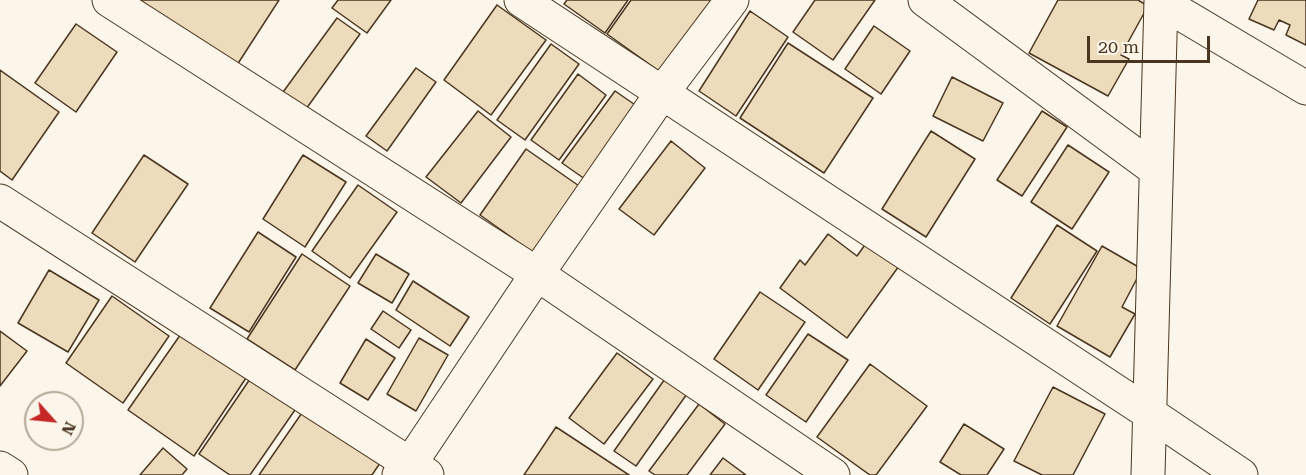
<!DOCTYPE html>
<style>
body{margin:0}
#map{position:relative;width:1306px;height:475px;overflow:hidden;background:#fbf6e9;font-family:"Roboto Serif",serif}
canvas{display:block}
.north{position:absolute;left:24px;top:391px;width:60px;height:60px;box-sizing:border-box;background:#fbf6e9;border:2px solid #b4a999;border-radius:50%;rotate:117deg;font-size:16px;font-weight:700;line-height:24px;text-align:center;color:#4a3520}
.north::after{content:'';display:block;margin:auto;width:21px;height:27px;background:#c62828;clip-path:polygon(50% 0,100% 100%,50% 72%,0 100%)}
.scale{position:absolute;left:1087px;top:36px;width:123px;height:27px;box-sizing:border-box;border:3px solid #4a3520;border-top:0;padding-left:8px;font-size:18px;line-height:21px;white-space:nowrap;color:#4a3520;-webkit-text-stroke:4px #fbf6e9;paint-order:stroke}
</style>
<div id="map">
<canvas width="1306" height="475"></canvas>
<div class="north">N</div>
<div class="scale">20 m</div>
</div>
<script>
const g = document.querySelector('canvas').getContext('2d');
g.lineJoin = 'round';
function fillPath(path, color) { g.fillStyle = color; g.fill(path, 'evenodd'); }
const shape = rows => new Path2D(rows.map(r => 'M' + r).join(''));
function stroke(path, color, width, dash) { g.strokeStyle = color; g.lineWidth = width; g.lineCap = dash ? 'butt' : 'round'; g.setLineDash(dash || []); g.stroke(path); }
const building = shape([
 [137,0,279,0,237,65,137,0],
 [338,0,391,0,367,33,332,8,338,0],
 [567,0,628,0,605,33,564,4,567,0],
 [631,0,722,0,680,86,607,34,631,0],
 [815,0,875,0,833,60,793,32,815,0],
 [1058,0,1138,0,1148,6,1121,55,1129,59,1108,96,1029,53,1058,0],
 [1258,0,1306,0,1306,45,1286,35,1290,25,1279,20,1274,30,1249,19,1258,0],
 [497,5,546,40,491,115,444,80,497,5],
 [750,11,788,37,736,116,699,91,750,11],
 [337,18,360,34,301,116,278,99,337,18],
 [76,24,117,52,76,112,35,83,76,24],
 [874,26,910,51,881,94,845,69,874,26],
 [788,43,873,98,824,173,740,118,788,43],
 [551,44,579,64,525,140,497,120,551,44],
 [416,68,436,82,387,151,366,136,416,68],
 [0,70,59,112,12,180,0,171,0,70],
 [578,74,606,95,559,160,531,140,578,74],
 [952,77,1003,103,983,141,933,116,952,77],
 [615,91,644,111,592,184,562,163,615,91],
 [478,111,511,137,461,203,426,177,478,111],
 [1042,111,1067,127,1022,196,997,180,1042,111],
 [931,131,975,159,926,237,882,209,931,131],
 [671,141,705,168,654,235,619,209,671,141],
 [1068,145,1109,172,1072,229,1031,202,1068,145],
 [526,149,582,188,535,254,480,215,526,149],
 [144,155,188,184,135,262,92,233,144,155],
 [303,155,346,182,305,247,263,219,303,155],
 [358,185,397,212,350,278,312,251,358,185],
 [1057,225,1097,251,1050,324,1011,298,1057,225],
 [258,232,296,257,249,332,210,308,258,232],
 [828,234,857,256,867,242,899,266,847,338,780,288,800,260,805,265,828,234],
 [1102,246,1142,269,1122,307,1135,314,1110,357,1057,326,1102,246],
 [302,254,350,286,295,370,247,339,302,254],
 [376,254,409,274,392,303,358,283,376,254],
 [49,270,99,300,68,352,18,323,49,270],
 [413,281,469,317,450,346,396,310,413,281],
 [760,292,805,322,758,390,714,359,760,292],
 [112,296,169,336,123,403,66,363,112,296],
 [383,311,411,330,399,348,371,329,383,311],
 [0,331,27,351,0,386,0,331],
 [183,331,248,375,194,456,128,410,183,331],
 [808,334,848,360,806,422,766,395,808,334],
 [419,338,448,355,416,411,387,394,419,338],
 [366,339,395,358,368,400,340,383,366,339],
 [617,353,653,379,604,444,569,418,617,353],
 [870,364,927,406,876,475,870,475,817,437,870,364],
 [252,376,297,407,250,475,230,475,199,454,252,376],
 [667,376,689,391,636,466,614,451,667,376],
 [1053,387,1105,414,1073,475,1042,475,1014,461,1053,387],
 [699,404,725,424,687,475,655,475,649,471,699,404],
 [306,407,382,460,372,475,259,475,306,407],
 [964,424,1004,449,987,475,961,475,940,462,964,424],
 [556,427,629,475,524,475,556,427],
 [163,448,187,469,182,475,140,475,163,448],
 [723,458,746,475,710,475,723,458]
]);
fillPath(building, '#ecdcbc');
stroke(building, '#4a3520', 1.5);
const street = shape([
 [109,0,537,274,833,475],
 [521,0,1149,413,1241,475],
 [925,0,1156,170],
 [1161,2,1306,88],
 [0,201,427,475],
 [0,468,11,475],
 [399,475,410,464,537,274,662,93,732,0],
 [1148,475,1161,0]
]);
stroke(street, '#4a3520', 35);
stroke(street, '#fbf6e9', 33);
</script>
